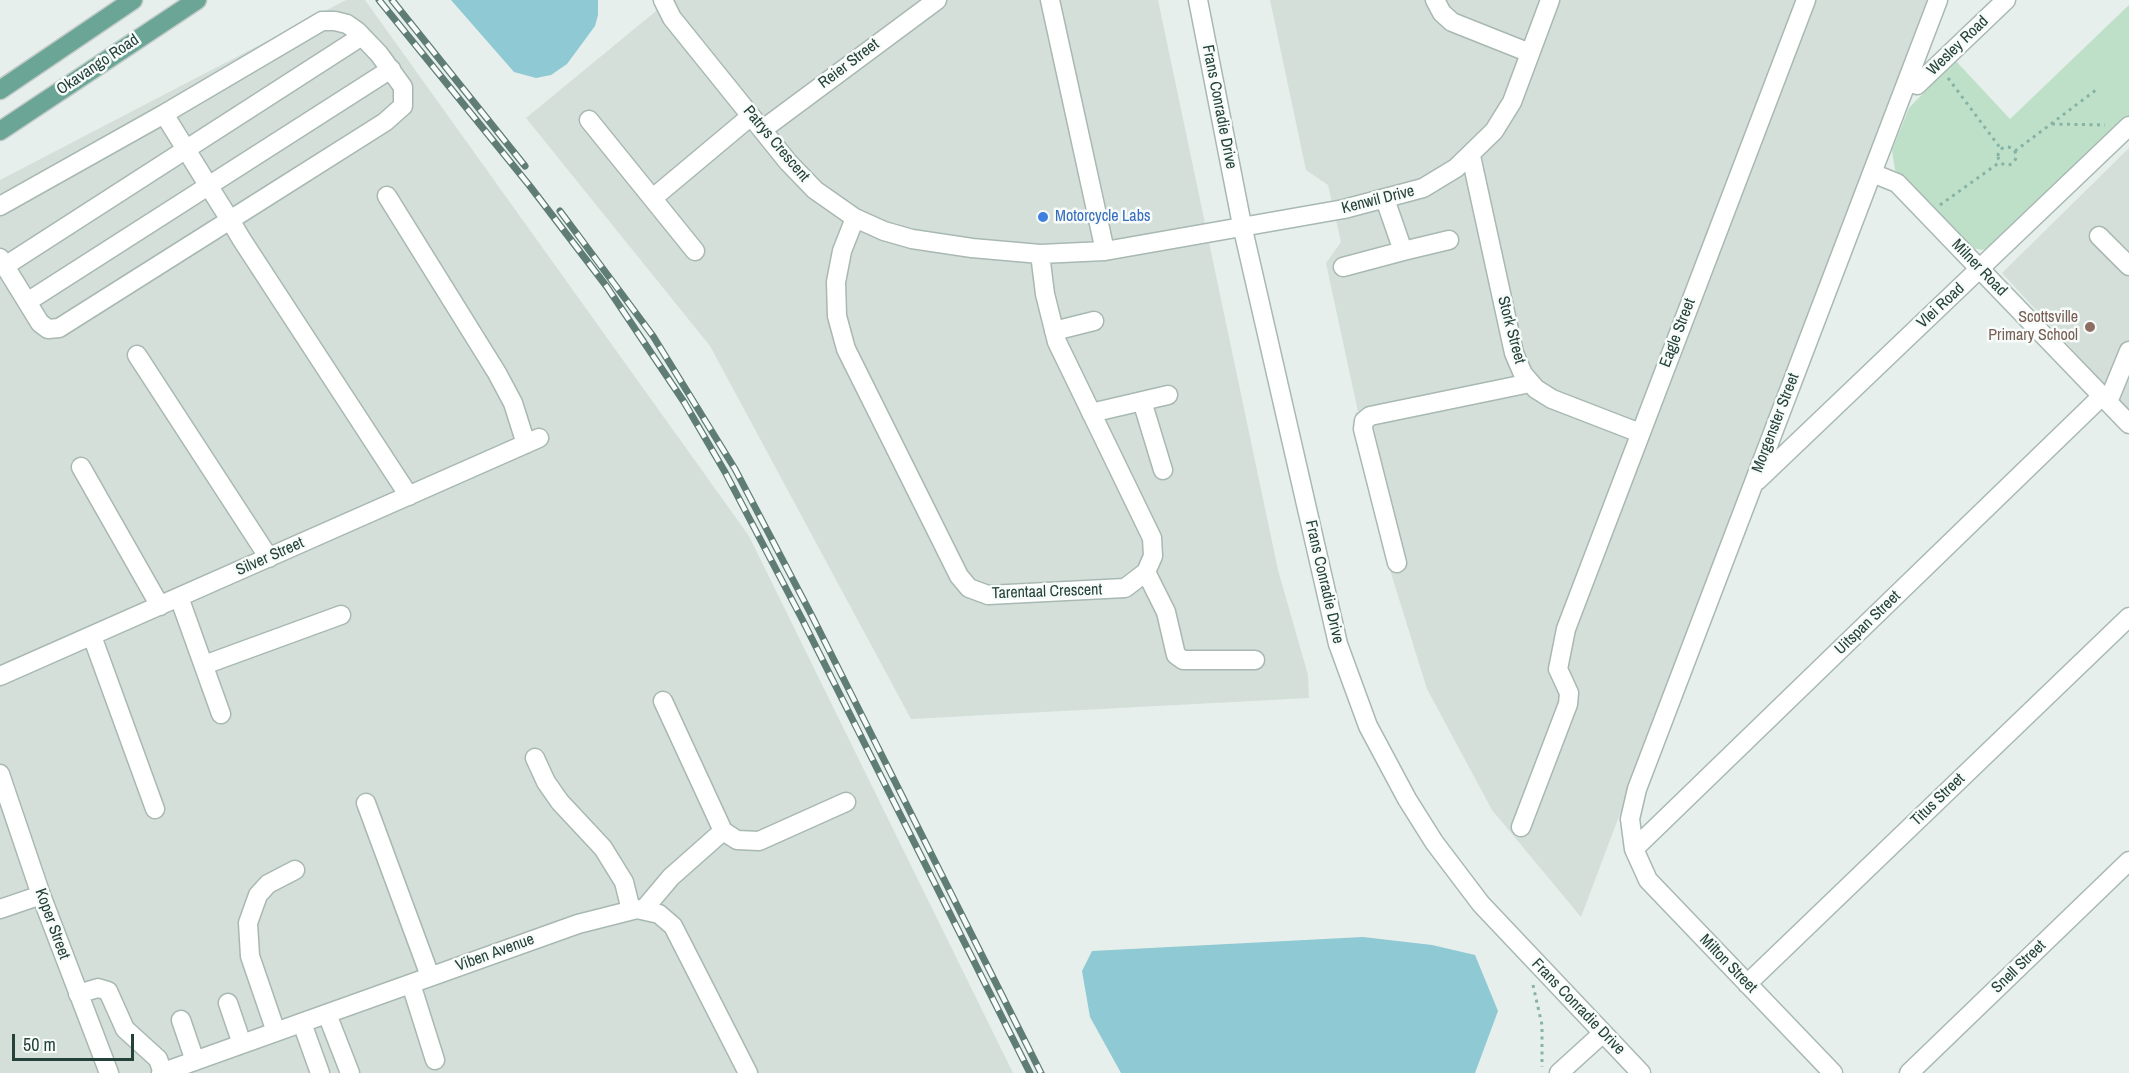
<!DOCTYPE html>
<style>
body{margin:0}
#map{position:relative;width:2129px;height:1073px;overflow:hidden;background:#e6efeb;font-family:"Archivo Narrow",sans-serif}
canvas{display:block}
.scale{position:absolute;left:12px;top:1034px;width:122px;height:27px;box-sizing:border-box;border:3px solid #24423a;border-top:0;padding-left:8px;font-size:18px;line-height:21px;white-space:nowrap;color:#24423a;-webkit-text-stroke:4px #f7fbf9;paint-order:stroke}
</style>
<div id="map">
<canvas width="2129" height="1073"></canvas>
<div class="scale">50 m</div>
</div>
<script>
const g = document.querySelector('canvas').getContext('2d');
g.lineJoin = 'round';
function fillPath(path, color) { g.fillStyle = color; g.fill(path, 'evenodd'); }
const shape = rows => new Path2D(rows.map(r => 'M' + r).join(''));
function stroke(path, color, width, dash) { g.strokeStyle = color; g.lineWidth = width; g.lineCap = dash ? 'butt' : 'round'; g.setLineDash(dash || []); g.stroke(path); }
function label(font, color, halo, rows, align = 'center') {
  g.font = font + ' "Archivo Narrow",sans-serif'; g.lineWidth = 5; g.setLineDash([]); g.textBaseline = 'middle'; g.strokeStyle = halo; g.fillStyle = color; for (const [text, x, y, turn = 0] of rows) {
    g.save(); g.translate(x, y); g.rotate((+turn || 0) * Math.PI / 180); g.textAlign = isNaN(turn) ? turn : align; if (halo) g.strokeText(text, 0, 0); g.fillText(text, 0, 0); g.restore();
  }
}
fillPath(shape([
 [346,0,365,0,749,536,1013,1073,0,1073,0,180],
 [654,0,1158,0,1278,570,1308,675,1309,698,911,719,710,346,526,118,656,11],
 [1270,0,1927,0,1581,917,1492,810,1427,689,1390,570,1355,413,1358,412,1326,263,1341,242,1328,185,1306,170],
 [2129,148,2129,411,2002,273]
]), '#d4dfda');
fillPath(shape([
 [2129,5,2129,116,1996,245,1982,250,1969,247,1895,170,1892,150,1909,108,1955,60,2010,119]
]), '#bfe0c8');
fillPath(shape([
 [451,0,598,0,598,15,595,26,567,64,551,75,536,78,514,72],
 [1363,937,1432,945,1475,955,1498,1011,1475,1073,1121,1073,1090,1017,1082,971,1092,951]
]), '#8ec9d4');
const minor = shape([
 [663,0,672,18,788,162,815,190,855,218,884,231,912,239,972,248,1040,254,1105,251,1344,209,1423,188,1456,168,1494,131,1512,102,1550,0],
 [1050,0,1105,251],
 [1198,0,1242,225,1338,644,1368,726,1407,799,1434,842,1481,904,1641,1073],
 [1435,0,1442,13,1452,22,1530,53],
 [1907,82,1917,85,2006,0],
 [589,120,695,251],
 [762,130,937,0],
 [1471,156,1514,353,1523,374,1536,389,1552,399,1640,433],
 [1872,173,1897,183,2129,424],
 [387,196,497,373,513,403,526,444],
 [653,198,751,116],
 [0,206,164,114],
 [855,218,842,251,836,282,837,316,846,349,959,576,969,588,988,595,1125,588,1146,572,1153,556,1152,538,1057,342,1045,294,1040,254],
 [2099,236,2129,266],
 [1403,251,1449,240],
 [0,258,40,323,48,329,59,328,230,220,385,122,403,106,403,87,379,54,357,31,347,24,335,21,322,21,164,114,187,151,208,185,230,220,242,240,409,496],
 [5,266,362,36],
 [1343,267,1403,251,1385,199],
 [27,302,391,69],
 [1054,331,1094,321],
 [137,355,269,558],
 [1142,401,1163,470],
 [2108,402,2129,351],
 [1091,413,1168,395],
 [81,467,160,606],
 [1757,481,2129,126],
 [1397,563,1363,429,1364,421,1370,416,1530,383],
 [1146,572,1166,612,1176,655,1183,660,1255,660],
 [179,597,221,714],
 [92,636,155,809],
 [204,665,341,615],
 [0,676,539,438],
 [535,758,546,782,560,802,603,848,624,882,631,910],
 [0,774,41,895,109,1073],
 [366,803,430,976],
 [1521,827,1568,704,1569,693,1558,669,1566,629,1806,0],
 [723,831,737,840,759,841,846,802],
 [1634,849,2102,396],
 [0,909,41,895],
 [644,909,671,877,723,831,663,701],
 [411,984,435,1060],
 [1747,984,2129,617],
 [78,994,98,988,108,991,125,1029,158,1059,163,1073],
 [228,1003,242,1044],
 [327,1014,350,1073],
 [181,1020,195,1061],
 [302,1023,320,1073],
 [276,1032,250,956,248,923,258,895,268,884,295,870],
 [161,1073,578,924,637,909,659,914,673,926,748,1073],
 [1559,1073,1603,1033],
 [1833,1073,1648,880,1634,849,1630,819,1637,789,1938,0],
 [1909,1073,2129,861]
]);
const major = shape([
 [0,90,133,0],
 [0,131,197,0]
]);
stroke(minor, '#a8b8b2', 21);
stroke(major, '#c2cac8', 21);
stroke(shape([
 [1948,78,2001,149],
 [2052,124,2105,125],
 '1998 156a9 9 0 1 1 18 0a9 9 0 1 1-18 0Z',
 [2015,151,2096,90],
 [1940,205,2000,162],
 [1533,985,1542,1025,1542,1067]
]), '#86b3a5', 3, [3, 4.5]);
stroke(minor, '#fff', 18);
stroke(major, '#6aa596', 18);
const rail = shape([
 [379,0,529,185,607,287,684,402,725,472,802,619,1030,1073],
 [392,0,525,166],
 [560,211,653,336,735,469,812,616,1041,1073]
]);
stroke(rail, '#5f7d75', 7);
stroke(rail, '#f7fbf9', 4.5, [14]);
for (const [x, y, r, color] of [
 [1043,217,6,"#3f7fe0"],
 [2090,327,6,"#8d6e63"]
]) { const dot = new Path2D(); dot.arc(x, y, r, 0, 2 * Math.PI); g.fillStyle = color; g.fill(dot); stroke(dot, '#f7fbf9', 2); }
label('16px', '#24423a', '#f7fbf9', [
 ["Wesley Road",1958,46,-44],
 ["Reier Street",849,64,-37],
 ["Okavango Road",98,65,-34],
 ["Frans Conradie Drive",1219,107,79],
 ["Patrys Crescent",776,144,50],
 ["Kenwil Drive",1378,200,-14],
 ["Milner Road",1979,268,46],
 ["Vlei Road",1941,306,-43],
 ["Stork Street",1511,330,75],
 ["Eagle Street",1678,333,-69],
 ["Morgenster Street",1776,423,-69],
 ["Silver Street",270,557,-24],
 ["Frans Conradie Drive",1324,582,77],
 ["Tarentaal Crescent",1047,592,-2],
 ["Uitspan Street",1868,623,-44],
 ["Titus Street",1938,800,-44],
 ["Koper Street",52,924,70],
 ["Viben Avenue",495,953,-20],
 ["Milton Street",1728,964,46],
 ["Snell Street",2019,967,-44],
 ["Frans Conradie Drive",1578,1007,46]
]);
label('16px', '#366cbe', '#f7fbf9', [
 ["Motorcycle Labs",1055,217]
], 'left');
label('16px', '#785e54', '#f7fbf9', [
 ["Scottsville",2078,318],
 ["Primary School",2078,336]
], 'right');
</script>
